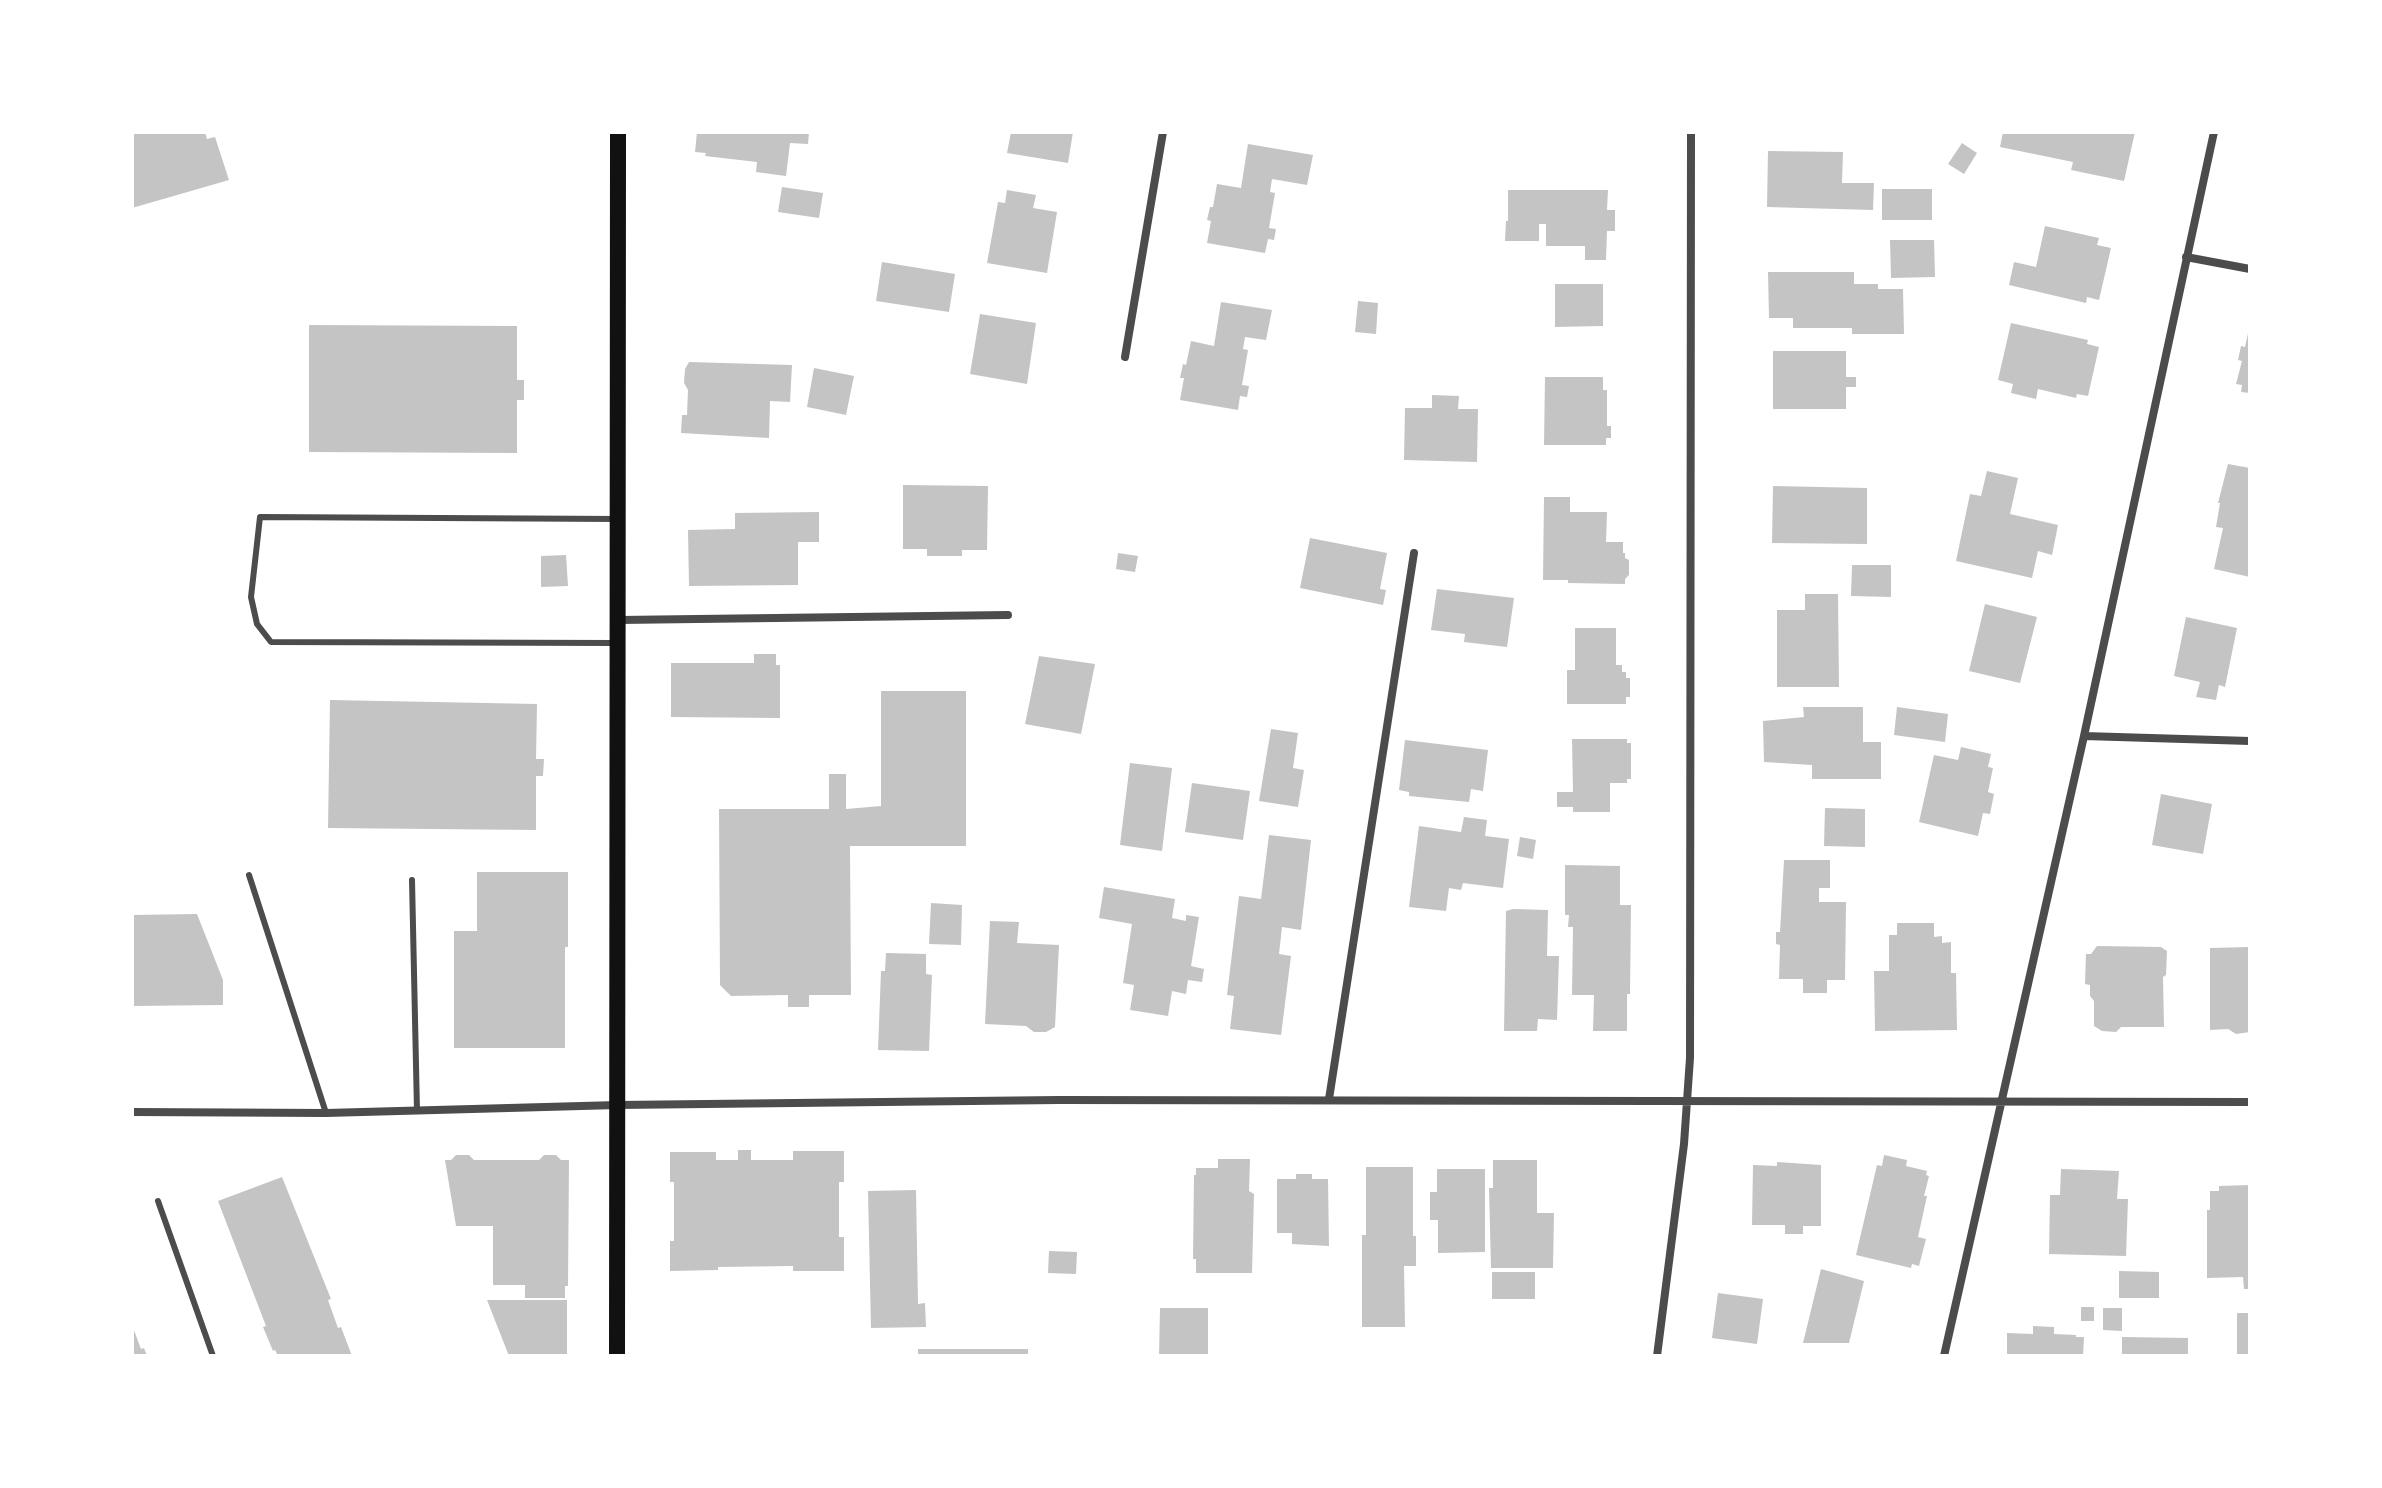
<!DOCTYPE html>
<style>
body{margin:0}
#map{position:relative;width:2382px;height:1488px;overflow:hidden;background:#fff;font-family:Ubuntu,sans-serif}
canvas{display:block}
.frame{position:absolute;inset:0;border:134px solid #fff;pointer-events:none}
</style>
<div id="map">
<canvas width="2382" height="1488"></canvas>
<div class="frame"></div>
</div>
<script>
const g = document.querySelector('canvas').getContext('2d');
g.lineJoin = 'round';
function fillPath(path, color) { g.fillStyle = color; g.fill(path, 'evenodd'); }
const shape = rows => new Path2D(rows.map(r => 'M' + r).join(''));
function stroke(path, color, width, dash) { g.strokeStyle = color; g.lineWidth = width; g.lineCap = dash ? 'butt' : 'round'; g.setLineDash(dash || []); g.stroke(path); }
fillPath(shape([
 [132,132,205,132,207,139,215,137,229,180,132,208],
 [697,132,809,132,808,144,790,143,786,176,756,172,757,162,705,156,706,153,695,152],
 [1011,132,1073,132,1068,163,1007,153],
 [2003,132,2135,132,2124,181,2071,170,2073,162,2000,147],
 [1962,143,1977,153,1964,174,1948,164],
 [1248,144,1313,155,1307,185,1272,179,1270,192,1275,193,1269,228,1276,229,1274,240,1268,239,1265,253,1207,243,1211,221,1207,220,1210,207,1213,207,1217,184,1241,188],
 [1768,151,1843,152,1842,183,1874,183,1873,210,1767,207],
 [782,187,823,193,819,218,778,212],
 [1882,189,1932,189,1932,220,1882,220],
 [1007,190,1036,195,1033,208,1057,212,1047,273,987,263,998,202,1005,203],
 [1508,190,1608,190,1607,210,1615,210,1615,231,1607,231,1606,260,1585,260,1585,246,1546,246,1546,224,1539,224,1539,241,1505,241,1506,221,1508,221],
 [2045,226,2099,238,2097,245,2111,248,2099,300,2087,297,2086,303,2009,285,2014,262,2036,267],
 [1890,240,1934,240,1935,277,1891,278],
 [882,262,955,274,949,312,876,301],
 [1768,272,1854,272,1854,284,1878,284,1878,289,1903,289,1904,334,1852,334,1852,328,1793,328,1793,318,1769,318],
 [1555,284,1603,284,1603,326,1555,327],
 [1358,301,1378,303,1376,334,1355,332],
 [1221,302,1272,310,1266,340,1245,337,1243,349,1248,350,1242,385,1249,386,1247,397,1240,396,1238,410,1180,400,1184,378,1180,378,1183,364,1186,365,1191,341,1214,346],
 [980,314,1036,323,1027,384,970,374],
 [2011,323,2088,340,2087,344,2099,347,2088,396,2077,394,2076,398,2038,389,2036,399,2011,393,2013,384,1998,380],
 [309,325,517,326,517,380,524,380,524,400,517,400,517,453,309,452],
 [2249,329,2250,329,2250,393,2241,392,2242,385,2236,384,2242,361,2238,360,2241,346,2245,347],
 [1773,351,1846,351,1846,377,1856,377,1856,387,1846,387,1846,409,1773,409],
 [689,362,792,365,790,402,770,401,769,438,681,433,682,415,687,415,688,390,684,383,685,369],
 [814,368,854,376,846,415,807,407],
 [1545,377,1603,377,1603,390,1607,390,1607,426,1611,426,1611,438,1606,438,1606,445,1544,445],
 [1432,395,1459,396,1458,409,1478,409,1477,462,1404,460,1405,408,1432,408],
 [2228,464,2250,468,2250,577,2214,569,2223,528,2216,527,2220,503,2218,503],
 [1987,471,2018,478,2010,514,2058,525,2052,555,2038,551,2032,578,1956,561,1970,494,1981,496],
 [903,485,988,486,987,550,962,550,962,556,927,556,927,549,903,549],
 [1773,486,1867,488,1867,544,1772,543],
 [1544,497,1570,497,1570,512,1607,512,1606,542,1623,542,1623,553,1625,553,1625,558,1629,560,1629,575,1625,579,1625,584,1568,583,1568,580,1543,580],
 [819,512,819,542,798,542,798,585,689,586,688,530,735,529,735,513],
 [1310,538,1387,553,1380,589,1386,590,1383,605,1300,588],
 [1118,553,1138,556,1135,572,1116,569],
 [566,555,568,586,541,587,541,556],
 [1852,565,1891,565,1891,597,1851,596],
 [1437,589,1514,598,1507,647,1464,642,1465,634,1431,630],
 [1805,594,1838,594,1839,687,1777,687,1777,610,1805,610],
 [1985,604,2037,617,2020,683,1969,671],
 [2186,617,2237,628,2225,687,2219,685,2216,700,2196,697,2200,682,2174,676],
 [1575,628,1616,628,1616,665,1622,665,1622,672,1626,672,1626,678,1630,678,1630,697,1626,697,1626,704,1567,704,1567,670,1575,670],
 [754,654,776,654,776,665,780,665,780,718,671,717,671,663,754,663],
 [1039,656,1095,664,1081,734,1025,724],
 [881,691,966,691,966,846,850,846,851,995,809,995,809,1007,788,1007,788,995,731,996,720,985,719,809,829,809,829,774,846,774,846,809,881,806],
 [330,700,537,704,536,759,544,759,543,776,536,776,536,830,328,828],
 [1803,707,1863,707,1863,742,1881,742,1881,779,1812,779,1812,765,1764,762,1763,721,1804,717],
 [1897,707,1948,714,1945,742,1894,735],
 [1271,729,1298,733,1293,768,1304,770,1298,807,1259,801],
 [1572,739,1627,739,1627,743,1631,743,1631,779,1627,779,1627,783,1610,783,1610,812,1573,812,1573,807,1557,807,1557,792,1573,792],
 [1405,740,1488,750,1483,791,1471,789,1469,802,1409,796,1409,792,1399,790],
 [1961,747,1991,754,1988,767,1993,768,1988,792,1994,794,1990,814,1983,813,1978,836,1919,822,1934,755,1958,760],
 [1130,763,1172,768,1162,851,1120,845],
 [1192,783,1250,791,1243,840,1185,832],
 [2161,794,2212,804,2203,854,2152,845],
 [1825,808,1865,809,1865,847,1824,846],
 [1464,817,1487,820,1485,836,1509,839,1503,888,1463,883,1461,890,1449,888,1446,911,1409,907,1419,826,1461,832],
 [1269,835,1311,840,1301,930,1282,927,1279,954,1291,956,1281,1035,1230,1029,1234,996,1227,995,1239,896,1261,899],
 [1520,837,1536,840,1533,859,1517,856],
 [1784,860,1830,860,1830,888,1819,888,1819,902,1846,902,1845,980,1827,980,1827,993,1803,993,1803,979,1779,979,1780,945,1776,944,1776,932,1780,932],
 [1565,865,1620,866,1620,905,1631,905,1630,994,1627,994,1627,1031,1593,1031,1594,995,1572,995,1573,927,1568,927,1569,915,1565,915],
 [477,872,568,872,568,947,565,947,565,1048,454,1048,454,931,477,931],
 [1104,887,1175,899,1172,918,1186,921,1186,915,1199,917,1191,966,1204,969,1202,982,1188,980,1186,994,1172,991,1168,1016,1130,1010,1134,985,1123,983,1132,924,1099,918],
 [931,903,962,905,961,945,929,944],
 [1513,909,1548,910,1547,956,1559,956,1557,1020,1538,1019,1537,1031,1504,1031,1506,911],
 [197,914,223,980,223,1005,132,1006,132,915],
 [990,921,1019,922,1017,943,1059,945,1055,1027,1046,1032,1034,1032,1026,1026,985,1024],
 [1897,923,1934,923,1934,937,1942,936,1942,943,1951,942,1951,973,1956,973,1957,1030,1875,1031,1874,971,1889,971,1889,935,1897,935],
 [2097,946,2161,947,2167,951,2166,975,2163,977,2164,1027,2121,1027,2116,1032,2102,1031,2094,1026,2094,1001,2090,996,2090,985,2085,984,2086,954,2091,954],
 [2250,947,2250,1032,2236,1034,2228,1029,2210,1030,2210,948],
 [886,953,926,954,926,974,932,975,929,1051,878,1050,881,971,885,971],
 [738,1150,751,1150,751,1160,793,1160,793,1151,844,1151,844,1182,839,1182,839,1237,844,1237,844,1271,793,1271,793,1266,718,1267,718,1270,670,1271,670,1241,674,1241,674,1182,670,1182,670,1152,716,1152,716,1160,738,1160],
 [456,1155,469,1155,474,1160,539,1160,544,1155,556,1155,561,1160,569,1160,568,1286,565,1286,565,1298,525,1298,525,1285,493,1285,493,1226,456,1226,445,1160,451,1160],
 [1884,1155,1907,1160,1906,1166,1927,1171,1926,1175,1929,1176,1924,1196,1927,1196,1918,1237,1926,1239,1919,1266,1912,1264,1911,1268,1856,1255,1877,1165,1882,1166],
 [1218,1159,1250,1159,1249,1191,1254,1194,1252,1273,1196,1273,1196,1259,1193,1259,1194,1175,1196,1175,1196,1168,1218,1168],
 [1493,1160,1537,1160,1537,1213,1554,1213,1553,1268,1491,1268,1489,1188,1493,1188],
 [1777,1162,1821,1165,1821,1226,1803,1226,1803,1234,1785,1234,1785,1225,1752,1225,1753,1165,1777,1166],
 [1366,1167,1413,1167,1413,1236,1416,1236,1416,1266,1404,1266,1405,1327,1362,1327,1362,1235,1366,1235],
 [1437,1169,1485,1169,1485,1252,1438,1253,1438,1220,1430,1220,1430,1192,1437,1192],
 [2061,1169,2119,1171,2117,1199,2128,1199,2126,1256,2049,1254,2050,1195,2060,1195],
 [1296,1174,1312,1174,1312,1179,1328,1179,1329,1246,1292,1244,1292,1233,1277,1233,1277,1179,1296,1179],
 [282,1177,331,1299,328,1300,338,1328,341,1327,352,1356,278,1356,275,1350,273,1351,263,1327,266,1326,218,1201],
 [2250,1185,2250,1289,2244,1289,2243,1277,2207,1278,2207,1210,2210,1210,2210,1191,2219,1191,2219,1186],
 [916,1190,918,1304,925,1303,926,1327,871,1328,868,1191],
 [1049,1251,1077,1252,1076,1274,1048,1273],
 [1821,1269,1864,1281,1849,1343,1803,1343],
 [2119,1271,2159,1272,2159,1298,2119,1298],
 [1492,1272,1535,1272,1535,1299,1492,1299],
 [1718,1293,1763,1299,1757,1344,1712,1338],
 [487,1300,567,1300,567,1356,509,1356],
 [2081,1307,2094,1307,2094,1321,2081,1321],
 [1160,1308,1208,1308,1208,1356,1159,1356],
 [2103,1308,2122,1308,2122,1331,2103,1330],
 [2237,1313,2250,1313,2250,1356,2237,1356],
 [132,1325,141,1349,144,1348,147,1356,132,1356],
 [2033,1326,2054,1327,2054,1334,2076,1335,2076,1337,2084,1337,2083,1356,2007,1356,2007,1333,2033,1334],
 [2122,1337,2188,1338,2188,1356,2122,1356],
 [918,1349,1028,1349,1028,1356,918,1356]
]), '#c4c4c4');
stroke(shape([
 [615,643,271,642,257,624,251,597,260,517,618,519],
 [249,875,326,1113],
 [412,880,417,1111],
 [158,1201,213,1356]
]), '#4c4c4c', 6);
stroke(shape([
 [2186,257,2250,269],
 [1125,357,1163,132],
 [619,620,1008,615],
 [2084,736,2250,741],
 [1329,1099,1414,553],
 [132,1112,326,1113,618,1105,1059,1100,2250,1102],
 [1657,1356,1684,1144,1690,1058,1691,132],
 [1944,1356,2084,736,2214,132]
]), '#4c4c4c', 8);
stroke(shape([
 [617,1356,618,132]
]), '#111', 16);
</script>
